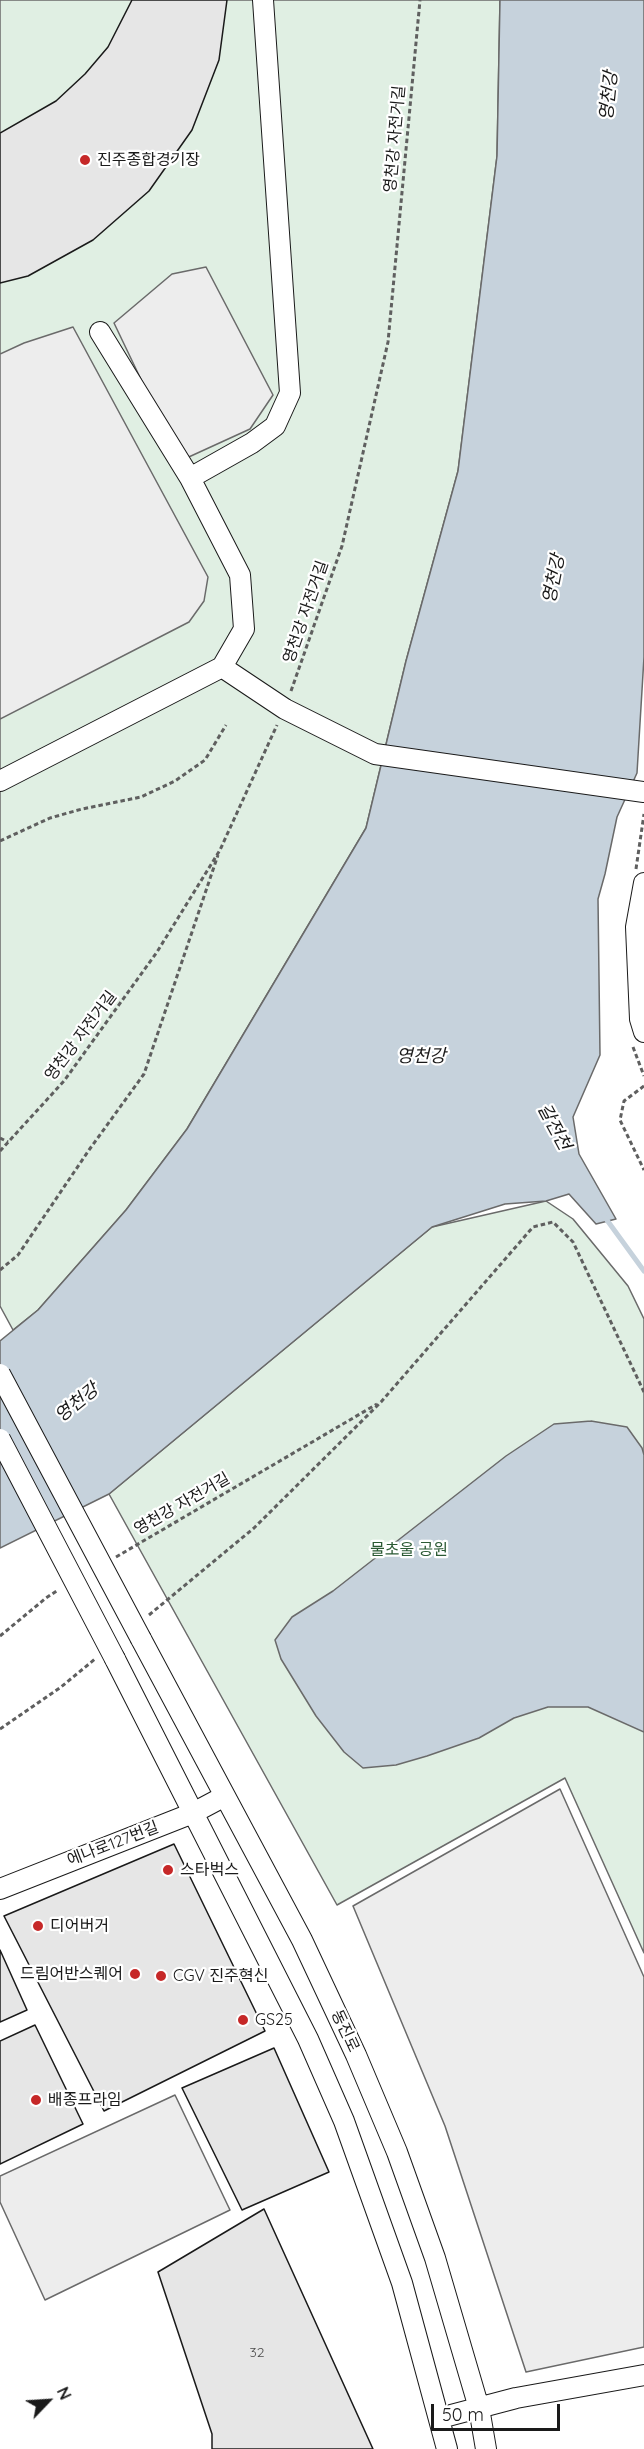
<!DOCTYPE html>
<meta charset="utf-8">
<style>
body{margin:0}
#map{position:relative;width:644px;height:2449px;overflow:hidden;background:#fff;font-family:Quicksand,sans-serif}
canvas{display:block}
.north{position:absolute;left:18px;top:2371px;width:60px;height:60px;-webkit-text-stroke:4px #fff;paint-order:stroke;rotate:65deg;font-size:16px;font-weight:700;line-height:24px;text-align:center;color:#1a1a1a}
.north::after{content:'';display:block;margin:auto;width:21px;height:27px;background:#1a1a1a;clip-path:polygon(50% 0,100% 100%,50% 72%,0 100%)}
.scale{position:absolute;left:431px;top:2404px;width:129px;height:27px;box-sizing:border-box;border:3px solid #1a1a1a;border-top:0;padding-left:8px;font-size:18px;line-height:21px;white-space:nowrap;color:#1a1a1a;-webkit-text-stroke:4px #fff;paint-order:stroke}
</style>
<div id="map">
<canvas width="644" height="2449"></canvas>
<div class="north">N</div>
<div class="scale">50 m</div>
</div>
<script>
const g = document.querySelector('canvas').getContext('2d');
g.lineJoin = 'round';
function fillPath(path, color) { g.fillStyle = color; g.fill(path, 'evenodd'); }
const shape = rows => new Path2D(rows.map(r => 'M' + r).join(''));
function stroke(path, color, width, dash) { g.strokeStyle = color; g.lineWidth = width; g.lineCap = dash ? 'butt' : 'round'; g.setLineDash(dash || []); g.stroke(path); }
function label(font, color, halo, rows, align = 'center') {
  g.font = font + ' Quicksand,"Noto Sans KR",sans-serif'; g.lineWidth = 4.5; g.setLineDash([]); g.textBaseline = 'middle'; g.strokeStyle = halo; g.fillStyle = color; for (const [text, x, y, turn = 0] of rows) {
    g.save(); g.translate(x, y); g.rotate((+turn || 0) * Math.PI / 180); g.textAlign = isNaN(turn) ? turn : align; if (halo) g.strokeText(text, 0, 0); g.fillText(text, 0, 0); g.restore();
  }
}
const green = shape([
 [0,0,500,0,497,156,458,471,406,661,366,828,187,1129,126,1210,38,1310,13,1330,0,1306,0,0],
 [546,1201,573,1219,628,1286,644,1319,644,1953,565,1778,337,1905,109,1494,432,1227,546,1201]
]);
fillPath(green, '#e0efe3');
stroke(green, '#6a6a6a', 1.5);
const parking = shape([
 [206,267,273,395,250,429,180,461,114,323,172,274,206,267],
 [73,327,208,577,204,601,189,622,0,719,0,354,24,343,73,327],
 [560,1789,644,1977,644,2347,526,2372,445,2126,353,1906,560,1789],
 [175,2095,230,2210,45,2300,0,2202,0,2176,175,2095]
]);
fillPath(parking, '#ededed');
stroke(parking, '#6a6a6a', 1.5);
const water = shape([
 [500,0,644,0,644,657,637,773,617,817,605,874,598,899,600,1055,573,1117,579,1154,616,1219,596,1224,569,1194,546,1201,505,1204,432,1227,109,1494,0,1548,0,1341,38,1310,126,1210,187,1129,366,828,406,661,458,471,497,156,500,0],
 [591,1421,627,1427,642,1448,644,1455,644,1732,588,1707,548,1707,514,1718,479,1738,427,1756,396,1765,363,1768,344,1752,316,1716,281,1659,275,1640,292,1617,333,1591,506,1456,554,1424,591,1421]
]);
fillPath(water, '#c6d2dc');
stroke(water, '#6a6a6a', 1.5);
stroke(shape([
 [604,1216,644,1271]
]), '#c6d2dc', 5);
const building = shape([
 [132,0,227,0,219,60,192,130,149,191,93,240,28,276,0,283,0,133,56,101,85,74,108,47,132,0],
 [174,1844,265,2031,104,2111,4,1916,174,1844],
 [0,1950,27,2010,0,2022,0,1950],
 [35,2025,83,2124,0,2164,0,2041,35,2025],
 [274,2048,329,2172,242,2210,182,2088,274,2048],
 [264,2209,373,2449,212,2449,212,2434,158,2272,264,2209]
]);
fillPath(building, '#e6e6e6');
stroke(building, '#1a1a1a', 1.5);
const minor = shape([
 [190,478,252,443,275,426,290,393,263,0],
 [222,667,285,709,375,754,644,792],
 [0,781,222,667,244,629,240,575,190,478,100,332],
 [644,883,636,927,640,1019,644,1032],
 [141,1639,302,1940,356,2055,397,2152,435,2258,479,2408,486,2449],
 [115,1659,308,2039,344,2121,402,2283,447,2449],
 [0,1889,193,1813,225,1796],
 [440,2418,516,2398,644,2375]
]);
stroke(minor, '#1a1a1a', 22);
stroke(shape([
 [291,691,342,546,388,342,420,0],
 [0,841,50,818,82,809,141,797,175,781,205,760,226,725],
 [636,869,644,814],
 [633,1047,644,1076],
 [644,1086,624,1101,620,1120,644,1170],
 [0,1138,8,1142],
 [0,1151,64,1081,157,952,220,850,277,725],
 [0,1270,18,1255,89,1150,144,1074,218,855],
 [116,1557,377,1404],
 [149,1615,254,1528,381,1402,533,1227,553,1222,573,1242,644,1392],
 [0,1636,46,1598,58,1590],
 [0,1729,61,1687,95,1659]
]), '#5f5f5f', 3, [4.5, 3]);
stroke(minor, '#fff', 20);
const minorBridge = shape([
 [0,1374,141,1639],
 [0,1439,115,1659]
]);
stroke(minorBridge, '#1a1a1a', 22, []);
stroke(minorBridge, '#fff', 20);
for (const [x, y, r, color] of [
 [85,160,6,"#c62828"],
 [168,1870,6,"#c62828"],
 [38,1926,6,"#c62828"],
 [135,1974,6,"#c62828"],
 [161,1976,6,"#c62828"],
 [243,2020,6,"#c62828"],
 [36,2100,6,"#c62828"]
]) { const dot = new Path2D(); dot.arc(x, y, r, 0, 2 * Math.PI); g.fillStyle = color; g.fill(dot); stroke(dot, '#fff', 2); }
label('14px', '#4d4d4d', null, [
 ["32",257,2353]
]);
label('16px', '#1a1a1a', '#fff', [
 ["영천강 자전거길",395,139,-85],
 ["영천강 자전거길",306,612,-71],
 ["영천강 자전거길",81,1036,-53],
 ["영천강 자전거길",182,1504,-30],
 ["에나로127번길",113,1844,-21],
 ["동진로",345,2031,65]
]);
label('16px', '#1a1a1a', '#fff', [
 ["진주종합경기장",97,160],
 ["스타벅스",180,1870],
 ["디어버거",50,1926],
 ["드림어반스퀘어",123,1974,"right"],
 ["CGV 진주혁신",173,1976],
 ["GS25",255,2020],
 ["배종프라임",48,2100]
], 'left');
label('16px', '#2b5a34', '#fff', [
 ["물초울 공원",409,1550]
]);
label('italic 18px', '#1a1a1a', '#fff', [
 ["영천강",609,96,-84],
 ["영천강",554,579,-79],
 ["영천강",421,1057],
 ["갈전천",554,1127,62],
 ["영천강",77,1403,-39]
]);
</script>
